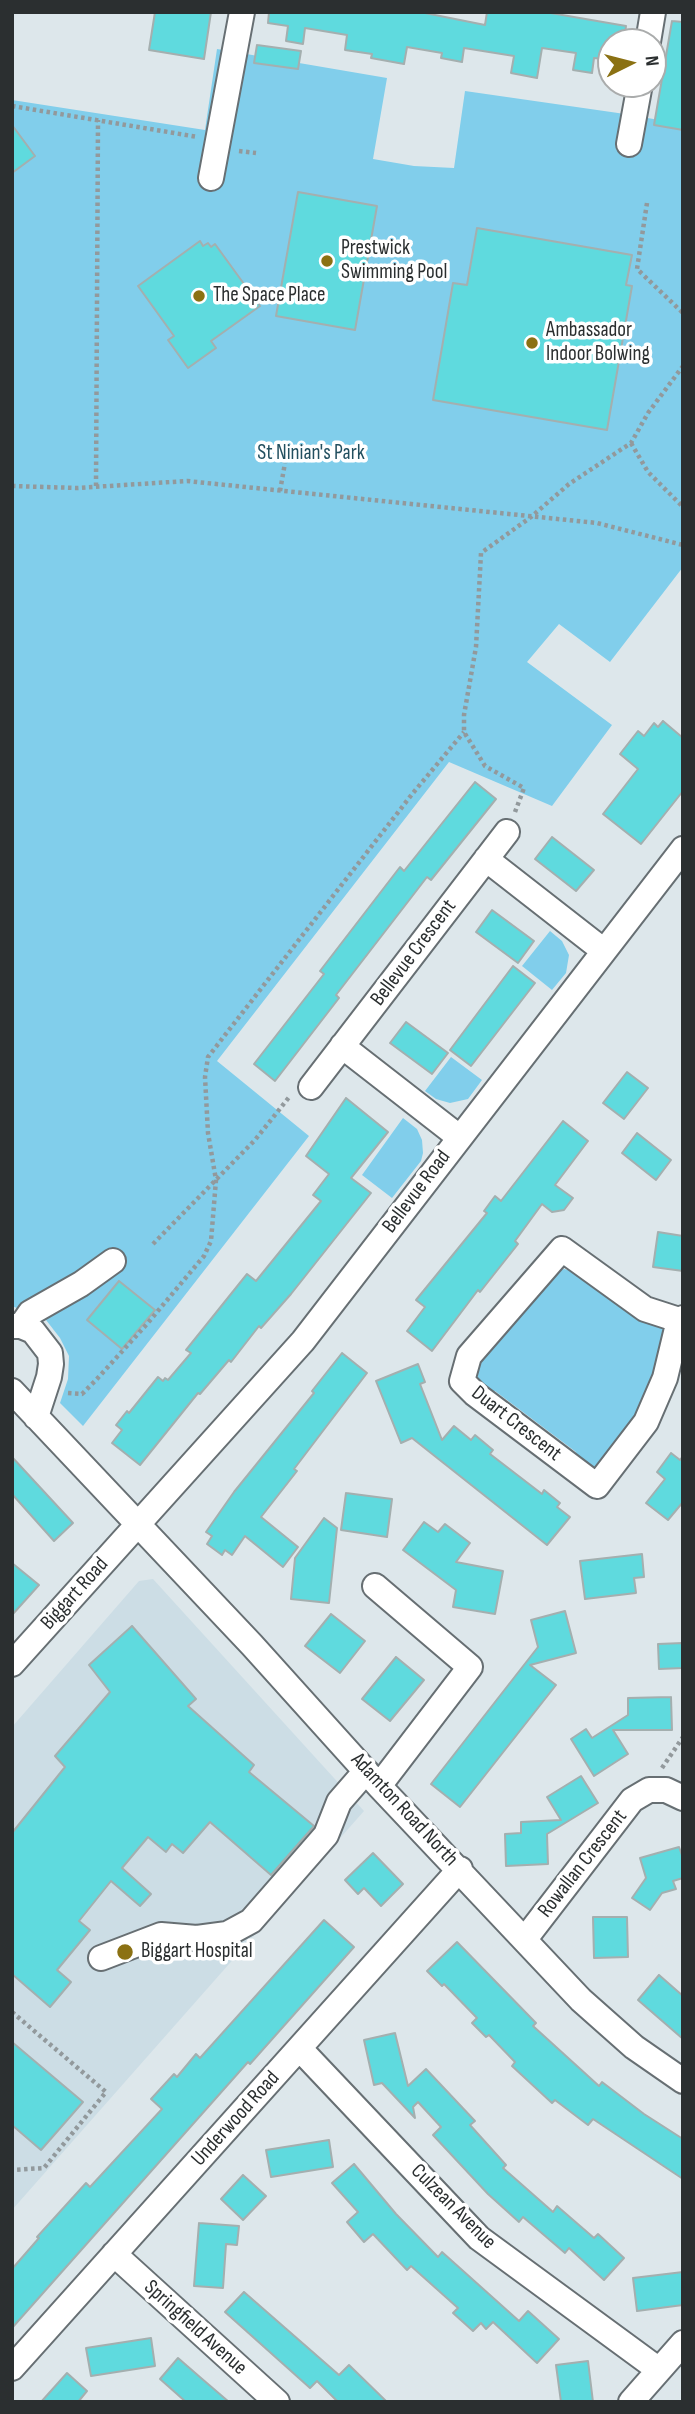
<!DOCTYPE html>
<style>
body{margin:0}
#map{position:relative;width:695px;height:2414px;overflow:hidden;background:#dde7eb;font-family:"Sofia Sans Condensed",sans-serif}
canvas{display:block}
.frame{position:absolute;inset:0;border:14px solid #2b2f30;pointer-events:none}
.north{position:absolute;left:597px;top:28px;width:70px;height:70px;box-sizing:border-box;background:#fff;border:2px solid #aaacac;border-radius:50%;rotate:84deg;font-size:19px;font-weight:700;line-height:28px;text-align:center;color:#2b2f30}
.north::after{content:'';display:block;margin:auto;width:24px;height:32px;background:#8b7113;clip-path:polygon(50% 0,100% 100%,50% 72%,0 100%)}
</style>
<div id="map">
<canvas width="695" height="2414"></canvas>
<div class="frame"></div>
<div class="north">N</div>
</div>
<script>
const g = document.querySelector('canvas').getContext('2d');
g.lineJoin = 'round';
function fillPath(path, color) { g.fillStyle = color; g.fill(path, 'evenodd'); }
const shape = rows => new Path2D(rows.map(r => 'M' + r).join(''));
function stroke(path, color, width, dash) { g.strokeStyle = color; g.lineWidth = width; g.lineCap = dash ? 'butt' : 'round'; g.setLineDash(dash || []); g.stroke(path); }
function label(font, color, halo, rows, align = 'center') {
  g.font = font + ' "Sofia Sans Condensed",sans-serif'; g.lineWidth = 7; g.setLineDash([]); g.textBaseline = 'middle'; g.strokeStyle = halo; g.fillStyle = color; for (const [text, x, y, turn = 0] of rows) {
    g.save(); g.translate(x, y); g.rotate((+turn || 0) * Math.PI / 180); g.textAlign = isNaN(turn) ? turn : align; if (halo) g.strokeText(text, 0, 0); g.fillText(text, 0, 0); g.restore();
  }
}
fillPath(shape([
 [153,1579,364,1811,12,2210,12,1727,139,1581]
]), '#ccdde5');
fillPath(shape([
 [217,49,387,78,373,159,414,166,454,168,465,91,618,113,683,124,683,567,610,662,559,624,527,662,612,725,552,806,449,762,217,1061,309,1136,83,1426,60,1403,68,1379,69,1356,60,1338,46,1320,12,1306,12,100,205,130],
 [550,931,562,941,569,955,566,973,552,990,522,966],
 [451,1057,482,1080,468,1099,450,1103,436,1099,425,1091],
 [403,1118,417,1129,422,1140,423,1153,421,1161,392,1198,362,1175],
 [564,1269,576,1272,670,1328,642,1417,601,1470,591,1472,577,1462,576,1452,495,1391,487,1391,475,1383,474,1368,552,1273]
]), '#81ceeb');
const building = shape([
 [155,12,211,12,204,59,149,50,155,12],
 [269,12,420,12,485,25,487,12,545,12,626,26,624,42,611,42,611,60,594,58,592,73,573,70,576,53,542,48,537,78,511,73,514,56,464,48,462,62,441,58,442,53,407,47,404,64,371,58,372,54,345,50,347,35,305,28,303,44,286,41,288,26,268,23,269,12],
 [672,21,683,22,683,130,654,125,672,21],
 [257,45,301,51,298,69,254,63,257,45],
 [12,125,35,156,12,173,12,125],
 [298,192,377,206,355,330,276,316,298,192],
 [477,228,632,255,626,285,632,286,607,430,433,400,453,283,467,285,477,228],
 [200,241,203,246,208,243,211,247,215,244,260,306,211,341,216,348,188,368,168,340,174,336,138,286,200,241],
 [663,721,683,738,683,791,641,844,603,814,638,769,620,754,638,731,644,736,654,723,658,727,663,721],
 [475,782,496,799,431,880,427,877,336,995,339,998,275,1081,254,1064,324,974,320,971,400,867,404,871,475,782],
 [552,837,594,870,576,891,535,859,552,837],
 [492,910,534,941,518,963,476,932,492,910],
 [513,966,535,983,471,1066,450,1050,513,966],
 [406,1022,448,1053,432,1074,390,1043,406,1022],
 [627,1072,648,1088,624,1119,603,1103,627,1072],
 [346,1098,388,1132,351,1178,371,1193,291,1294,261,1328,259,1326,231,1362,229,1360,200,1394,198,1393,140,1465,112,1443,122,1430,116,1425,127,1411,129,1413,158,1377,163,1381,165,1378,168,1380,191,1353,186,1350,247,1274,256,1281,321,1201,313,1195,329,1174,306,1156,346,1098],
 [563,1121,588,1141,555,1185,573,1198,564,1210,552,1212,542,1204,515,1241,518,1244,480,1292,478,1290,432,1351,407,1331,425,1307,416,1300,487,1213,484,1211,495,1196,501,1201,563,1121],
 [637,1133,671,1160,656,1180,622,1153,637,1133],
 [658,1232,683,1236,683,1271,653,1267,658,1232],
 [119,1281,155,1310,122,1349,87,1320,119,1281],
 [342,1353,367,1373,294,1469,297,1471,261,1517,298,1547,283,1567,245,1536,232,1555,225,1550,222,1555,207,1544,212,1536,206,1532,234,1492,314,1393,312,1391,342,1353],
 [418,1364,425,1382,420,1384,442,1440,454,1426,471,1440,475,1435,493,1450,490,1454,542,1494,544,1490,560,1503,557,1507,570,1517,547,1545,412,1438,401,1443,376,1381,418,1364],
 [671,1453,680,1460,683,1456,683,1502,668,1520,646,1503,665,1479,657,1472,671,1453],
 [12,1457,73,1523,54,1541,12,1494,12,1457],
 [346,1493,392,1499,387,1537,341,1530,346,1493],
 [324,1518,337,1528,329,1603,291,1599,295,1558,324,1518],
 [424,1522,438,1532,445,1524,470,1543,456,1562,503,1571,495,1614,453,1607,456,1590,403,1550,424,1522],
 [642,1554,644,1577,634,1578,636,1593,585,1599,580,1561,642,1554],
 [12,1563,39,1585,12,1615,12,1563],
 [565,1611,576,1653,530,1665,556,1685,460,1807,431,1784,538,1647,531,1620,565,1611],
 [331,1614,365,1641,340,1673,305,1646,331,1614],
 [132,1626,196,1699,188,1706,254,1765,249,1772,314,1826,271,1875,210,1822,183,1853,172,1844,166,1852,148,1837,122,1868,151,1894,140,1906,111,1881,79,1921,90,1930,57,1970,71,1982,50,2007,12,1974,12,1833,65,1767,55,1756,110,1692,89,1665,132,1626],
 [683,1643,683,1668,659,1669,658,1644,683,1643],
 [396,1657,424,1680,390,1721,362,1699,396,1657],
 [671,1697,672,1730,613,1730,628,1754,594,1776,571,1739,586,1729,592,1738,628,1715,628,1698,671,1697],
 [581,1776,598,1803,547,1834,548,1864,506,1866,505,1834,521,1833,521,1822,561,1820,547,1797,581,1776],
 [679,1847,683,1858,683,1878,673,1881,676,1889,662,1893,650,1910,632,1898,646,1878,640,1858,679,1847],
 [373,1853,403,1884,381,1906,364,1888,358,1894,345,1880,373,1853],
 [593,1917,627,1917,628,1957,594,1958,593,1917],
 [324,1920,354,1947,250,2064,248,2062,12,2328,12,2269,39,2238,37,2237,86,2183,90,2187,162,2109,151,2099,174,2074,177,2077,196,2054,200,2058,324,1920],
 [457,1942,536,2023,533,2026,599,2086,602,2082,644,2114,683,2139,683,2179,593,2119,588,2125,555,2100,552,2103,512,2066,515,2062,489,2035,486,2037,472,2023,477,2018,444,1984,442,1986,427,1971,457,1942],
 [659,1975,683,1996,683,2039,638,2000,659,1975],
 [395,2033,408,2086,426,2069,475,2121,470,2125,506,2165,503,2168,553,2212,557,2206,594,2238,598,2234,624,2258,604,2280,569,2248,565,2253,523,2217,519,2222,488,2194,433,2135,441,2127,418,2102,413,2107,415,2118,382,2083,374,2085,364,2040,395,2033],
 [12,2042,83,2102,41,2150,12,2125,12,2042],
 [329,2140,333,2167,271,2177,266,2150,329,2140],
 [354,2164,396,2214,438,2257,442,2252,519,2321,528,2311,559,2339,537,2363,493,2322,486,2329,481,2323,473,2331,453,2313,458,2308,411,2266,407,2270,373,2234,364,2242,347,2222,358,2212,332,2183,354,2164],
 [243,2175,266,2196,243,2220,221,2199,243,2175],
 [199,2223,239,2226,237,2245,226,2244,223,2288,194,2286,199,2223],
 [683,2272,683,2305,637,2311,633,2278,683,2272],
 [244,2292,339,2375,349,2365,387,2402,338,2402,317,2381,310,2388,225,2312,244,2292],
 [151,2338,155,2366,91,2376,86,2348,151,2338],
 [178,2358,201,2378,229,2402,186,2402,160,2379,178,2358],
 [588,2361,593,2402,561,2402,556,2365,588,2361],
 [67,2373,87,2391,78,2402,41,2402,67,2373]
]);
fillPath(building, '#5fdade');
stroke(building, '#a4afaf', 2);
const minor = shape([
 [648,42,653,12],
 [629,144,640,84],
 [211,178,242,12],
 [486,859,604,951],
 [342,1046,459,1137],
 [311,1087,507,832],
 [679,1320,665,1378,646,1422,597,1486,475,1394,462,1381,469,1356,562,1249,645,1309,679,1320,683,1318],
 [12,1326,21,1326,33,1331,50,1353,51,1364,49,1377,36,1417],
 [21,1326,30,1313,81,1284,113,1261],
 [12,1391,252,1645,379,1786,581,2000,634,2047,683,2081],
 [375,1586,470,1667,379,1786],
 [12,1664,303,1341,683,849],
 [525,1939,632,1800,649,1790,666,1790,683,1798],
 [101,1958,161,1935,197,1938,227,1934,251,1921,326,1835,339,1802,366,1771],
 [300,2049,479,2238,659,2370],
 [114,2254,277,2402],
 [12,2368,460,1869],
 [631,2402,683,2343]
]);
stroke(minor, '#676f73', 28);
stroke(shape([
 [12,106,198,137],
 [239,151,256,153],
 [647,203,637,269,683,313],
 [631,443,648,472,683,507],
 [12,486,77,488,187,481,597,523,683,545],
 [96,486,98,120],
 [280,491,285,463],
 [515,812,524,788,485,766,464,732,464,715,476,647,481,553,531,517,569,484,631,443,648,413,683,366],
 [153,1244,255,1140,290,1096],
 [68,1393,82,1394,96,1380,147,1324,204,1256,211,1241,216,1180,208,1133,205,1077,208,1057,413,793,464,732],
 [662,1768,683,1737],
 [12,2012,106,2092,44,2168,13,2170]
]), '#92999c', 4.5, [3.5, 3.5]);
stroke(minor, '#fff', 24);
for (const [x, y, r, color] of [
 [327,261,7,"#8b7113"],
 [199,296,7,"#8b7113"],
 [532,343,7,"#8b7113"],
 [125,1952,9,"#8b7113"]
]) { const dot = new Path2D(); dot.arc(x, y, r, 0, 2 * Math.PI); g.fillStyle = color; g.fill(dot); stroke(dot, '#fff', 2.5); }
label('21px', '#2b2f30', '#fff', [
 ["Prestwick",341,249],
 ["Swimming Pool",341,273],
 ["The Space Place",213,296],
 ["Ambassador",546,331],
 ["Indoor Bolwing",546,355],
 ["Biggart Hospital",141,1952]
], 'left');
label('21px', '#224f5f', '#fff', [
 ["St Ninian's Park",311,454]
]);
label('21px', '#2b2f30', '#fff', [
 ["Bellevue Crescent",414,953,-53],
 ["Bellevue Road",417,1192,-53],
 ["Duart Crescent",516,1424,38],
 ["Biggart Road",75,1594,-48],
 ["Adamton Road North",404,1810,47],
 ["Rowallan Crescent",583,1864,-52],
 ["Underwood Road",236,2119,-48],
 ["Culzean Avenue",453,2207,45],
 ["Springfield Avenue",195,2328,42]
]);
</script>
